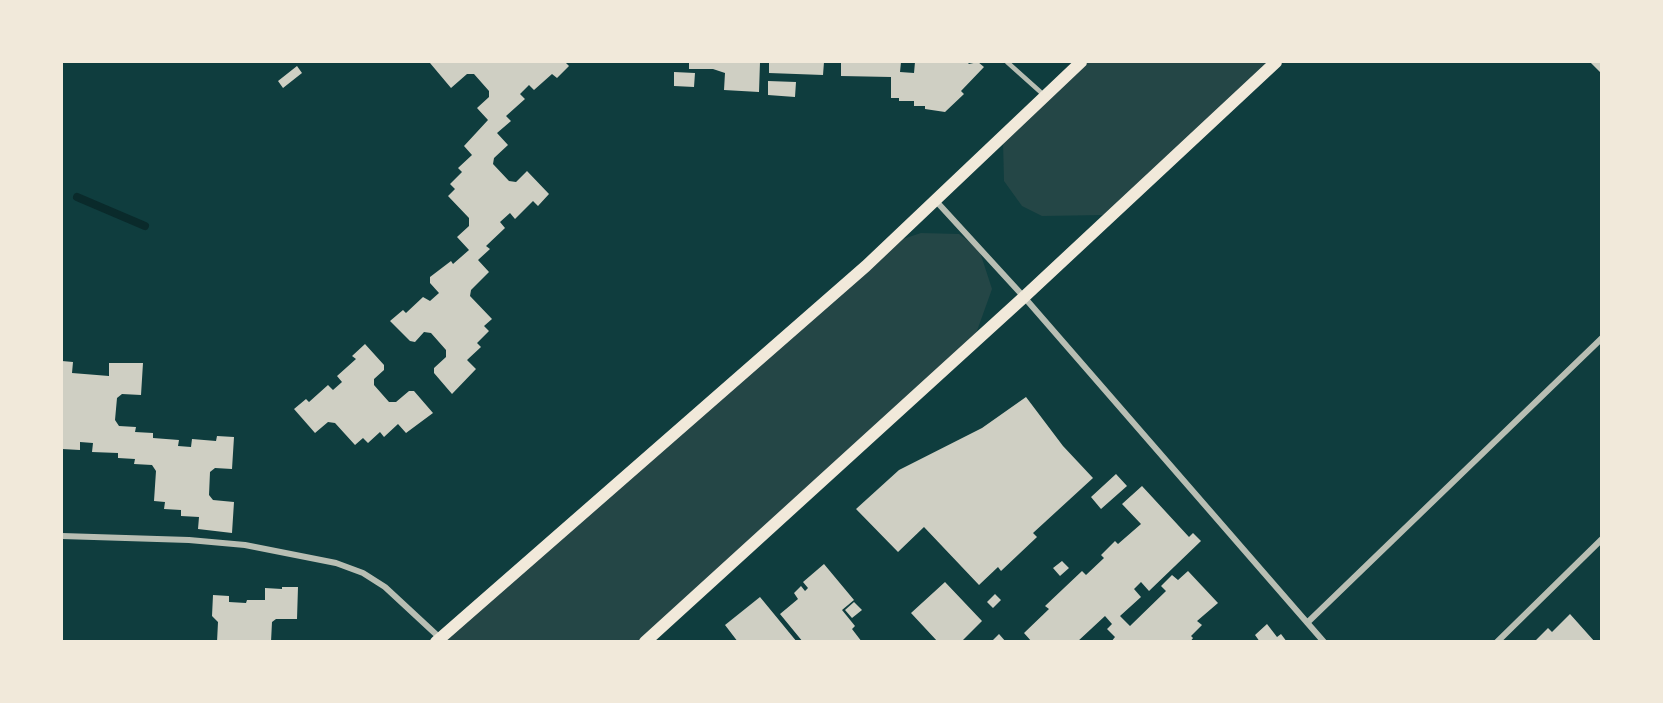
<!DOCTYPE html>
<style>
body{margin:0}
#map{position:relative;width:1663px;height:703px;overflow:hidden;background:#0f3d3e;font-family:Spectral,serif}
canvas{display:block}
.frame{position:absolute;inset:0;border:63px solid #f1e9da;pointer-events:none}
</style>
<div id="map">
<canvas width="1663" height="703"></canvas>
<div class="frame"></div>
</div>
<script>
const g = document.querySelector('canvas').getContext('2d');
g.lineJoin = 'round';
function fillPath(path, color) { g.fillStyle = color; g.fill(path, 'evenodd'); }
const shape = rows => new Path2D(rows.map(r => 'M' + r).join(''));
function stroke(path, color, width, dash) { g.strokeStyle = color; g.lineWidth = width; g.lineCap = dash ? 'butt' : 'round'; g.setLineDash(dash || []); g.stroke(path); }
fillPath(shape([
 [1086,62,1274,62,1104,215,1042,216,1022,206,1004,181,1003,141],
 [921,233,959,234,979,249,992,289,973,342,639,641,440,642,903,239]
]), '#244646');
stroke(shape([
 [77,197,145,226]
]), '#0a2a2b', 8);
fillPath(shape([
 [432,62,565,62,569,66,557,78,552,74,534,90,529,85,520,94,525,99,506,116,511,121,497,133,508,145,494,158,493,164,509,181,516,182,527,171,549,194,538,206,533,201,515,219,510,213,500,222,505,228,486,246,490,249,478,260,489,272,471,290,470,296,492,319,484,326,489,331,477,343,481,347,467,360,476,369,452,394,434,373,434,368,446,357,446,350,431,333,424,332,415,342,410,341,390,321,403,310,406,313,423,297,430,301,439,293,430,283,430,277,451,261,453,264,469,250,457,237,469,226,469,218,448,196,455,189,450,184,462,172,458,168,472,155,464,146,488,120,477,108,489,97,489,91,474,74,467,74,451,88,430,63],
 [689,62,760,62,759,92,724,90,725,73,713,69,689,69],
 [769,62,824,62,823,75,769,73],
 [841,62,901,62,900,72,914,73,915,62,967,62,969,64,978,62,984,67,961,91,964,94,945,112,925,109,925,106,914,106,914,101,899,101,899,98,891,98,891,77,841,76],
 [1590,62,1602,62,1602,74],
 [297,66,302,73,283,88,278,81],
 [674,72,695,73,694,87,674,86],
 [768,81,796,82,795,97,768,95],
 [365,344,384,365,384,370,374,379,374,385,389,402,396,402,409,391,414,391,433,413,406,433,398,424,384,437,380,432,368,443,363,438,355,445,335,423,328,422,315,433,294,409,306,399,309,402,328,385,333,390,342,382,337,376,356,359,352,356],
 [62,361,73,362,72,373,109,376,109,363,143,363,141,395,122,394,117,398,115,420,119,426,136,427,135,432,153,433,153,438,179,440,178,446,191,447,192,439,216,441,217,436,234,437,232,469,215,468,210,472,209,495,213,500,234,502,232,533,198,529,199,517,181,516,181,510,164,509,165,502,154,501,156,471,152,465,134,464,135,459,118,458,118,453,92,452,93,443,80,442,80,450,62,449],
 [1026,397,1063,446,1093,478,1033,533,1037,537,1001,571,998,567,979,585,924,527,898,552,856,509,899,470,982,428],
 [1116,474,1127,486,1101,509,1091,497],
 [1142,486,1189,537,1193,533,1201,541,1149,591,1141,582,1134,589,1141,597,1120,616,1130,626,1166,591,1161,586,1172,575,1178,580,1188,571,1218,603,1197,621,1202,625,1191,636,1193,638,1190,642,1111,642,1115,637,1107,629,1112,624,1105,616,1077,642,1032,642,1024,633,1049,609,1045,606,1082,571,1086,575,1104,558,1101,555,1115,541,1118,544,1141,524,1122,504],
 [1062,561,1069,568,1060,576,1053,568],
 [824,564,854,600,842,610,855,626,852,629,862,642,803,642,780,614,798,599,794,593,801,586,805,591,808,588,803,582],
 [945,582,982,621,961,642,938,642,911,613],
 [282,587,298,587,297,619,276,619,272,622,271,642,217,642,218,622,212,616,213,595,229,596,229,602,246,603,247,600,265,600,265,588,282,589],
 [995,594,1001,600,993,608,987,602],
 [760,597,797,642,738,642,725,625],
 [854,602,862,610,852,618,845,610],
 [1570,614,1595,642,1534,642,1548,628,1552,632],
 [1267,624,1277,637,1281,634,1287,642,1260,642,1255,635],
 [999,634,1006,642,991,642]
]), '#cfcfc3');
stroke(shape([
 [1007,62,1045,96]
]), '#b8beb3', 4.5);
stroke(shape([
 [936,201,1024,297,1324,642],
 [62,536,189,540,245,545,336,563,363,573,385,587,440,638],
 [1308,622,1602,338],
 [1497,642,1602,539]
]), '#b8beb3', 6);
stroke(shape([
 [436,642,866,266,1081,62],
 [645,642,1024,297,1276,62]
]), '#f1e9da', 12);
</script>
